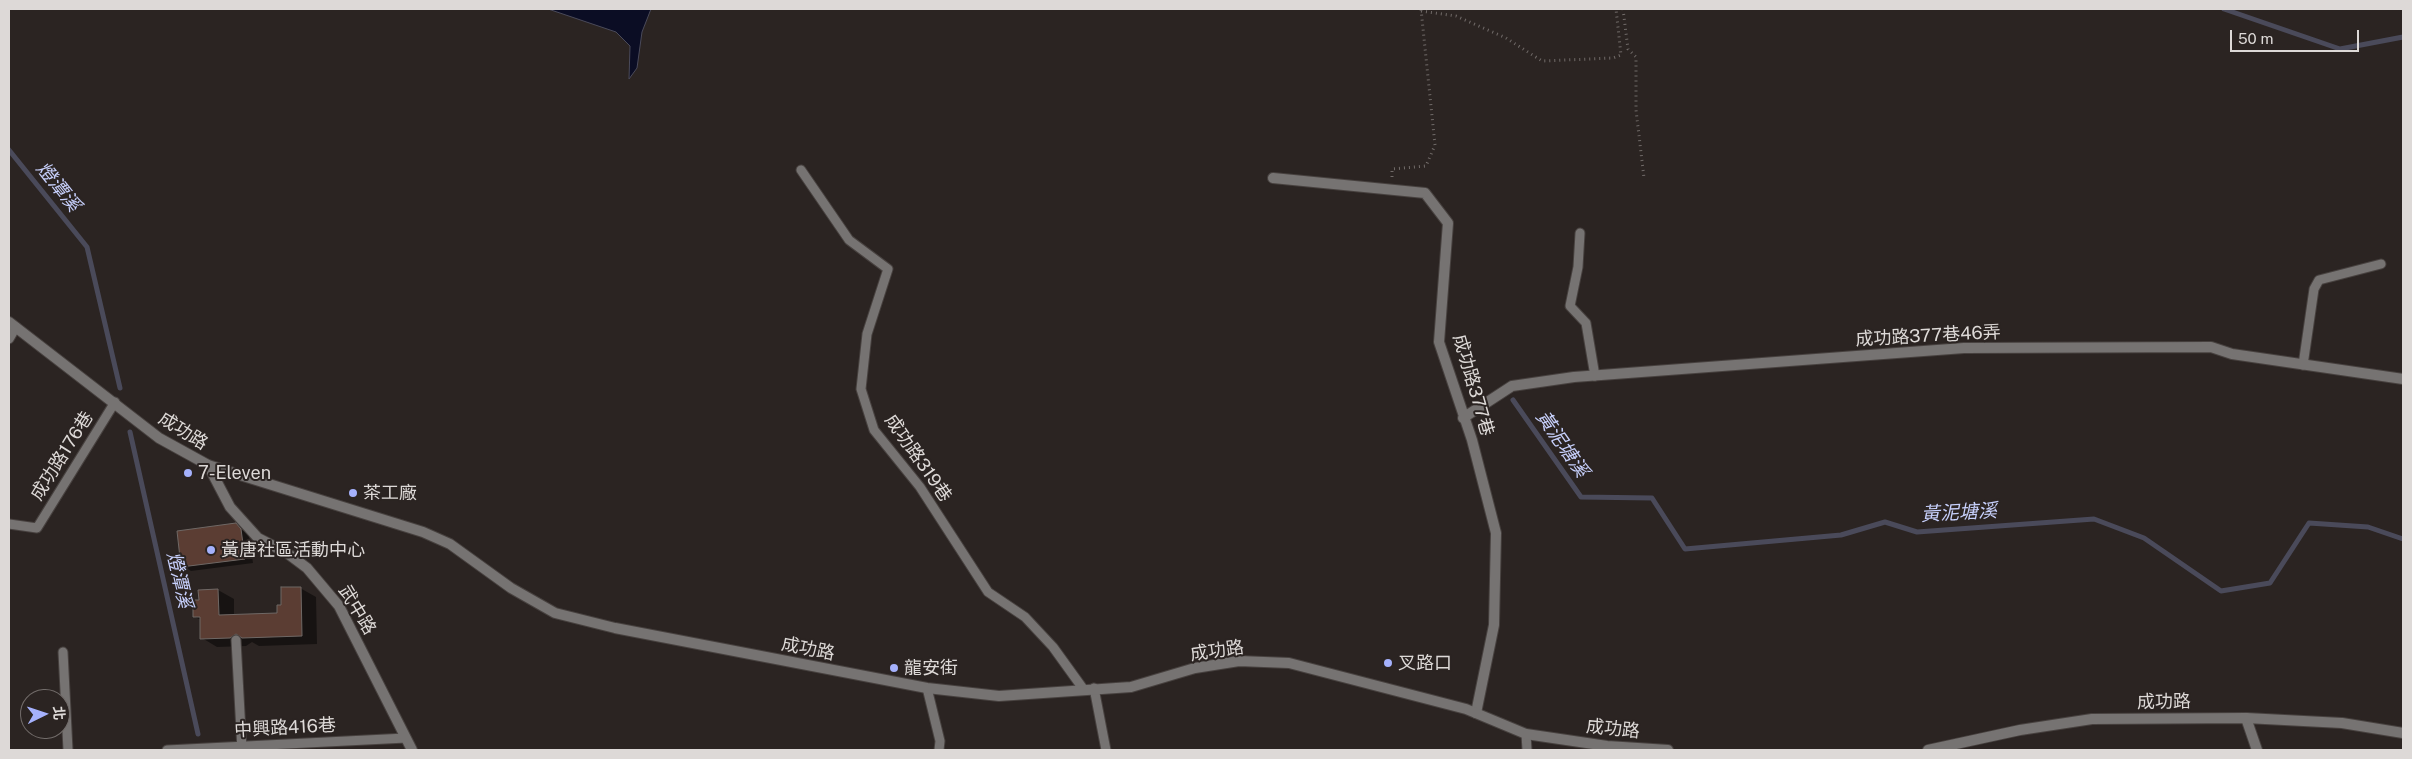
<!DOCTYPE html>
<meta charset="utf-8">
<style>
body{margin:0}
#map{position:relative;width:2412px;height:759px;overflow:hidden;background:#2b2422;font-family:"Public Sans","Noto Sans TC",sans-serif}
canvas{display:block}
.frame{position:absolute;inset:0;border:10px solid #ddd9d7;pointer-events:none}
.north{position:absolute;left:20px;top:689px;width:50px;height:50px;box-sizing:border-box;background:#2b2422;border:1px solid #726c6a;border-radius:50%;rotate:86deg;font-size:14px;font-weight:700;line-height:20px;text-align:center;color:#ddd9d7}
.north::after{content:'';display:block;margin:auto;width:18px;height:22px;background:#a5b1fc;clip-path:polygon(50% 0,100% 100%,50% 72%,0 100%)}
.scale{position:absolute;left:2230px;top:30px;width:129px;height:22px;box-sizing:border-box;border:2px solid #ddd9d7;border-top:0;padding-left:6px;font-size:15px;line-height:18px;white-space:nowrap;color:#ddd9d7;-webkit-text-stroke:4px #2b2422;paint-order:stroke}
</style>
<div id="map">
<canvas width="2412" height="759"></canvas>
<div class="frame"></div>
<div class="north">北</div>
<div class="scale">50 m</div>
</div>
<script>
const g = document.querySelector('canvas').getContext('2d');
g.lineJoin = 'round';
function fillPath(path, color) { g.fillStyle = color; g.fill(path, 'evenodd'); }
const shape = rows => new Path2D(rows.map(r => 'M' + r).join(''));
function stroke(path, color, width, dash) { g.strokeStyle = color; g.lineWidth = width; g.lineCap = dash ? 'butt' : 'round'; g.setLineDash(dash || []); g.stroke(path); }
function label(font, color, halo, rows, align = 'center') {
  g.font = font + ' "Public Sans","Noto Sans TC",sans-serif'; g.lineWidth = 4; g.setLineDash([]); g.textBaseline = 'middle'; g.strokeStyle = halo; g.fillStyle = color; for (const [text, x, y, turn = 0] of rows) {
    g.save(); g.translate(x, y); g.rotate((+turn || 0) * Math.PI / 180); g.textAlign = isNaN(turn) ? turn : align; if (halo) g.strokeText(text, 0, 0); g.fillText(text, 0, 0); g.restore();
  }
}
const water = shape([
 [548,9,651,9,642,32,637,68,629,79,630,46,616,32,548,9]
]);
fillPath(water, '#0b0d24');
stroke(water, '#4a4a5a', 1);
fillPath(shape([
 [235,525,249,535,253,563,191,571,183,566],
 [300,588,316,597,317,644,259,646,252,642,246,646,217,647,202,638,201,620,195,617,200,601,218,590,234,599,234,616,279,614,282,606]
]), '#0007');
stroke(shape([
 [2224,9,2340,49,2403,37],
 [9,150,87,247,120,388],
 [1513,400,1581,497,1652,498,1685,549,1841,535,1885,522,1917,532,2094,519,2144,538,2221,591,2270,583,2309,523,2368,527,2403,539],
 [130,432,198,734]
]), '#4a4a5a', 5);
const building = shape([
 [236,523,241,529,245,559,181,567,177,531,236,523],
 [281,587,301,587,302,636,242,638,236,634,230,638,200,639,200,617,193,617,193,600,199,600,198,590,218,589,219,615,277,613,277,605,281,605,281,587]
]);
fillPath(building, '#5b3d33');
stroke(building, '#6f6865', 1);
const service = shape([
 [801,170,849,240,888,269,867,334,861,389,874,430,920,487,988,592,1025,617,1053,647,1084,690],
 [1580,233,1578,267,1570,306,1586,323,1595,376],
 [9,339,16,327],
 [2303,365,2314,289,2319,280,2381,264],
 [9,524,37,528,115,402],
 [236,640,242,750],
 [63,652,68,750],
 [927,688,940,741,939,750],
 [1094,688,1106,750],
 [1526,734,1527,750],
 [167,750,406,738]
]);
const minor = shape([
 [1273,178,1425,193,1448,223,1439,342,1472,440,1496,533,1494,625,1476,713],
 [1463,418,1512,386,1574,377,1964,348,2211,347,2232,354,2403,379],
 [208,465,230,507,258,538,287,553,307,568,339,606,412,750],
 [2246,718,2257,750]
]);
const tertiary = shape([
 [9,322,159,438,208,465,423,532,450,544,511,588,555,613,615,628,927,688,999,696,1131,687,1195,668,1239,661,1289,663,1466,709,1526,734,1607,746,1668,750],
 [1928,750,2020,730,2092,719,2246,718,2342,723,2403,733]
]);
stroke(service, '#47413f', 11);
stroke(minor, '#47413f', 12);
stroke(tertiary, '#47413f', 12);
stroke(shape([
 [1623,9,1628,49,1636,57,1636,110,1644,178],
 [1421,11,1456,16,1506,38,1542,61,1613,58,1621,55,1616,9],
 [1392,177,1392,169,1426,166,1435,145,1421,9]
]), '#716b69', 3, [1, 4]);
stroke(service, '#767372', 9);
stroke(minor, '#767372', 10);
stroke(tertiary, '#767372', 10);
for (const [x, y, r, color] of [
 [188,473,5,"#a5b1fc"],
 [353,493,5,"#a5b1fc"],
 [211,550,5,"#a5b1fc"],
 [1388,663,5,"#a5b1fc"],
 [894,668,5,"#a5b1fc"]
]) { const dot = new Path2D(); dot.arc(x, y, r, 0, 2 * Math.PI); g.fillStyle = color; g.fill(dot); stroke(dot, '#2b2422', 2); }
label('18px', '#ddd9d7', '#2b2422', [
 ["成功路377巷46弄",1928,336,-3],
 ["成功路377巷",1473,385,74],
 ["成功路",183,431,32],
 ["成功路176巷",62,456,-58],
 ["成功路319巷",918,458,55],
 ["武中路",357,610,59],
 ["成功路",808,649,11],
 ["成功路",1217,651,-8],
 ["成功路",2164,702,-1],
 ["中興路416巷",285,728,-3],
 ["成功路",1613,729,6]
]);
label('18px', '#ddd9d7', '#2b2422', [
 ["7-Eleven",198,473],
 ["茶工廠",363,493],
 ["黃唐社區活動中心",221,550],
 ["叉路口",1398,663],
 ["龍安街",904,668]
], 'left');
label('italic 19px', '#c7d0fc', '#2b2422', [
 ["燈潭溪",58,187,51],
 ["黃泥塘溪",1562,444,55],
 ["黃泥塘溪",1959,513,-3],
 ["燈潭溪",179,580,77]
]);
</script>
